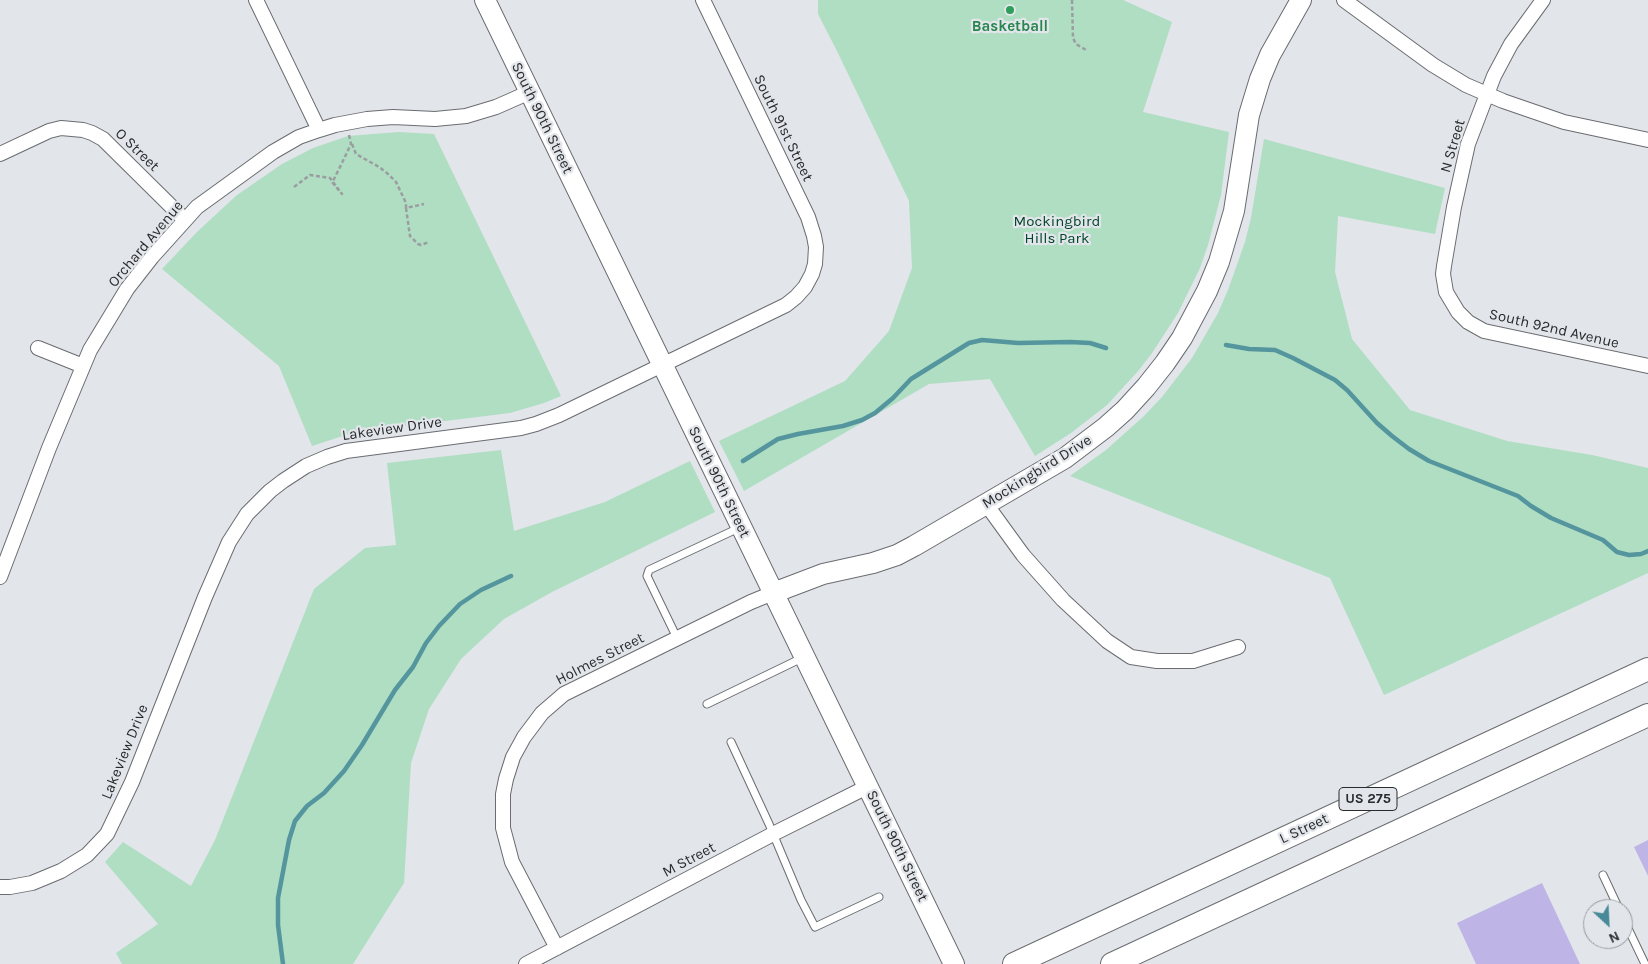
<!DOCTYPE html>
<style>
body{margin:0}
#map{position:relative;width:1648px;height:964px;overflow:hidden;background:#e2e5ea;font-family:Karla,sans-serif}
canvas{display:block}
.north{position:absolute;left:1583px;top:899px;width:50px;height:50px;box-sizing:border-box;background:#e2e5ea;border:1px solid #989b9e;border-radius:50%;rotate:155deg;font-size:14px;font-weight:700;line-height:20px;text-align:center;color:#292b2c}
.north::after{content:'';display:block;margin:auto;width:18px;height:22px;background:#468a98;clip-path:polygon(50% 0,100% 100%,50% 72%,0 100%)}
</style>
<div id="map">
<canvas width="1648" height="964"></canvas>
<div class="north">N</div>
</div>
<script>
const g = document.querySelector('canvas').getContext('2d');
g.lineJoin = 'round';
function fillPath(path, color) { g.fillStyle = color; g.fill(path, 'evenodd'); }
const shape = rows => new Path2D(rows.map(r => 'M' + r).join(''));
function stroke(path, color, width, dash) { g.strokeStyle = color; g.lineWidth = width; g.lineCap = dash ? 'butt' : 'round'; g.setLineDash(dash || []); g.stroke(path); }
function label(font, color, halo, rows, align = 'center') {
  g.font = font + ' Karla,sans-serif'; g.lineWidth = 4.5; g.setLineDash([]); g.textBaseline = 'middle'; g.strokeStyle = halo; g.fillStyle = color; for (const [text, x, y, turn = 0] of rows) {
    g.save(); g.translate(x, y); g.rotate((+turn || 0) * Math.PI / 180); g.textAlign = isNaN(turn) ? turn : align; if (halo) g.strokeText(text, 0, 0); g.fillText(text, 0, 0); g.restore();
  }
}
fillPath(shape([
 [818,0,1123,0,1172,22,1143,112,1229,132,1221,195,1208,245,1200,268,1178,313,1152,353,1139,370,1107,405,1071,433,1035,456,990,379,929,384,744,491,719,441,845,381,889,331,912,268,909,201,837,51,818,14],
 [399,132,434,134,561,396,544,403,510,413,355,432,312,446,279,366,162,269,197,232,237,195,282,164,313,148,348,136],
 [1264,139,1445,188,1435,234,1338,216,1335,272,1352,339,1410,410,1507,441,1592,455,1648,468,1648,573,1384,695,1330,578,1070,476,1106,450,1144,416,1162,397,1192,358,1218,313,1228,290,1245,242,1251,218],
 [501,450,514,531,605,502,690,461,715,512,552,592,504,619,461,659,429,709,411,763,404,883,353,964,122,964,116,953,158,924,105,862,123,842,191,886,215,840,314,589,365,548,396,545,387,463]
]), '#afdec2');
stroke(shape([
 [1226,345,1249,349,1275,350,1293,358,1335,380,1347,390,1377,423,1392,436,1409,449,1429,461,1518,496,1531,506,1551,518,1603,540,1617,552,1629,555,1641,554,1648,551],
 [743,461,778,439,798,434,843,426,862,420,875,413,893,398,911,379,969,343,982,340,1018,343,1070,342,1090,343,1106,348],
 [283,964,278,925,278,898,289,840,295,821,307,806,324,793,344,771,362,745,395,690,413,667,426,643,439,626,460,604,481,590,511,576]
]), '#54959e', 4.5);
fillPath(shape([
 [1648,840,1648,876,1634,847],
 [1542,883,1580,964,1476,964,1457,923]
]), '#beb5e6');
const lane = shape([
 [677,638,647,576,649,570,741,527],
 [707,704,802,658],
 [731,742,769,824,801,900,815,927,879,897],
 [1603,875,1619,909],
 [1623,918,1645,964]
]);
const street = shape([
 [256,0,319,130],
 [1344,0,1433,65,1466,85,1503,101,1564,122,1648,140],
 [1543,0,1511,44,1494,76,1468,144,1454,207,1444,266,1443,274,1446,292,1458,312,1468,322,1484,331,1648,366],
 [0,154,49,131,61,128,83,130,92,133,103,139,185,220],
 [38,348,83,366],
 [986,504,1023,555,1063,600,1107,641,1131,657,1157,661,1193,661,1238,647],
 [0,577,49,448,90,350,127,289,152,257,197,207,273,152,299,137,319,130,335,125,367,119,393,117,435,119,466,116,496,107,530,92],
 [0,887,10,887,32,883,61,871,87,855,107,834,132,782,205,597,229,542,247,514,270,491,283,481,306,466,327,457,346,451,521,428,536,424,559,415,786,305,796,297,805,287,812,274,815,264,816,247,814,236,808,217,703,0],
 [557,948,512,862,503,828,503,794,506,779,513,757,524,737,542,713,564,694,751,602,773,593],
 [526,964,773,834,869,786]
]);
const secondary = shape([
 [485,0,954,964],
 [773,593,823,574,873,563,897,555,914,546,1065,458,1106,427,1125,410,1146,387,1165,363,1182,338,1207,291,1219,262,1234,211,1249,115,1260,79,1270,55,1301,0]
]);
const primary = shape([
 [1014,964,1648,669],
 [1112,964,1648,715]
]);
stroke(lane, '#6a6c70', 9);
stroke(street, '#6a6c70', 16);
stroke(secondary, '#6a6c70', 22);
stroke(primary, '#6a6c70', 24);
stroke(shape([
 [1072,0,1073,38,1076,44,1086,50],
 [352,144,356,154,379,167,388,174,396,182,406,203,406,208,424,204],
 [294,187,310,175,330,178,342,194,332,182,334,179,341,165,351,144,349,135],
 [406,208,410,236,418,244,421,245,429,242]
]), '#9b9ea1', 2.5, [4, 2.5]);
stroke(lane, '#fff', 7);
stroke(street, '#fff', 14);
stroke(secondary, '#fff', 20);
stroke(primary, '#fff', 22);
for (const [x, y, r, color] of [
 [1010,10,5,"#2e9e5b"]
]) { const dot = new Path2D(); dot.arc(x, y, r, 0, 2 * Math.PI); g.fillStyle = color; g.fill(dot); stroke(dot, '#e2e5ea', 2); }
for (const [x, y, w] of [
 [1368,799,58]
]) { const box = new Path2D(); box.roundRect(x - w / 2, y - 11.5, w, 23, 4); g.fillStyle = '#e2e5ea'; g.fill(box); stroke(box, '#292b2c', 1); }
label('bold 14px', '#292b2c', null, [
 ["US 275",1368,799]
]);
label('bold 15px', '#27864d', '#e2e5ea', [
 ["Basketball",1010,27]
]);
label('15px', '#292b2c', '#e2e5ea', [
 ["South 90th Street",542,118,64],
 ["South 91st Street",783,128,64],
 ["N Street",1453,146,-74],
 ["O Street",137,150,44],
 ["Orchard Avenue",146,244,-50],
 ["South 92nd Avenue",1554,329,13],
 ["Lakeview Drive",392,429,-8],
 ["Mockingbird Drive",1037,472,-32],
 ["South 90th Street",719,482,64],
 ["Holmes Street",600,659,-27],
 ["Lakeview Drive",125,752,-68],
 ["L Street",1304,829,-25],
 ["South 90th Street",897,846,64],
 ["M Street",689,860,-28]
]);
label('15px', '#00452a', '#e2e5ea', [
 ["Mockingbird",1057,222],
 ["Hills Park",1057,239]
]);
</script>
